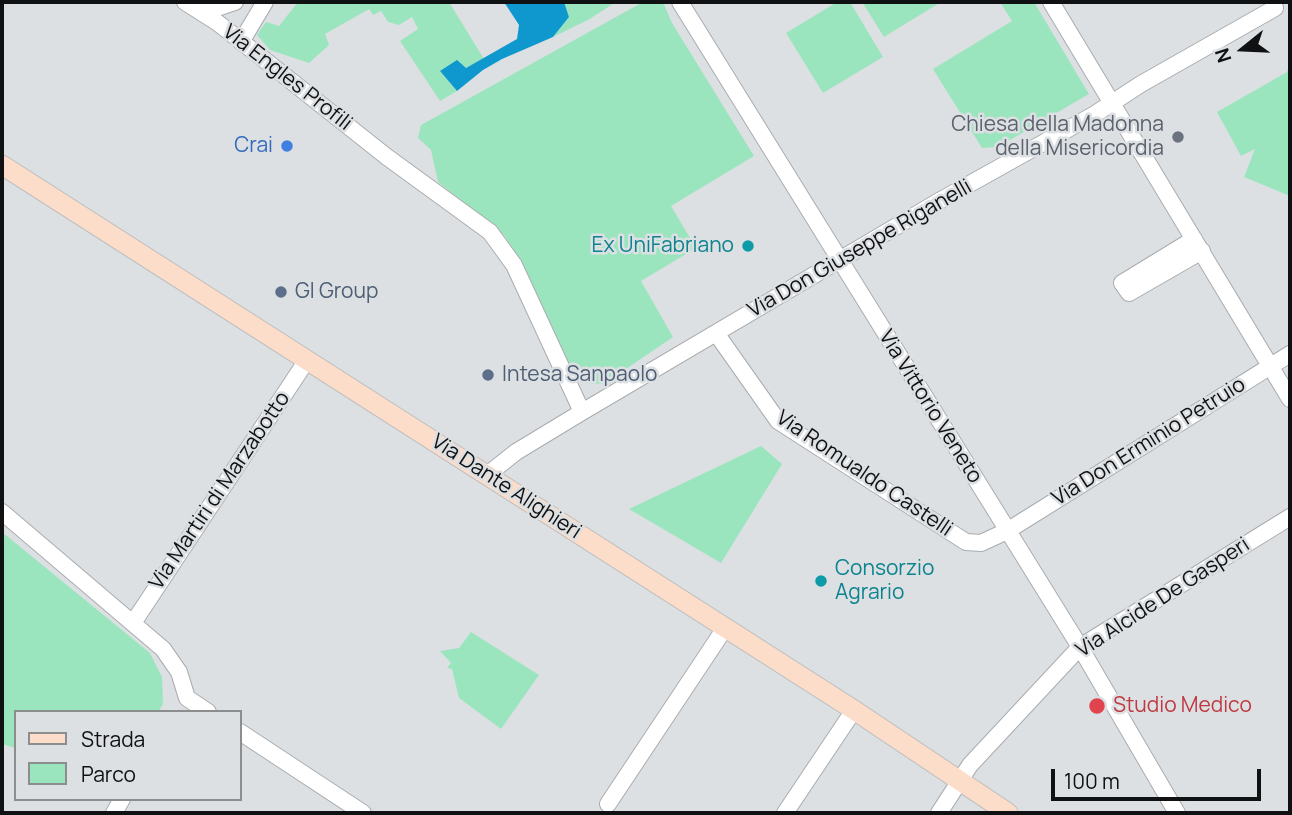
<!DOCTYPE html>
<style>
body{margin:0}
#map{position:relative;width:1292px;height:815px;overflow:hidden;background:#dde0e3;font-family:Manrope,sans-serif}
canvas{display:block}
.frame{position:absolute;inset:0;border:4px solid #101112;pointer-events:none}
.legend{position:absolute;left:14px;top:710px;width:228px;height:91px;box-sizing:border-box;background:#dde0e3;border:2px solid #8b8d8f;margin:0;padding:9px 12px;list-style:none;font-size:21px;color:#101112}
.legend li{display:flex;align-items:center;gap:14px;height:35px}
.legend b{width:35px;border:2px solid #8b8d8f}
.north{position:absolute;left:1208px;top:14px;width:70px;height:70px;-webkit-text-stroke:5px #dde0e3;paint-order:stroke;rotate:252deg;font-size:19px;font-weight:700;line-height:28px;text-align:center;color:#101112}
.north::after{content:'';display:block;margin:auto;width:24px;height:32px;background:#101112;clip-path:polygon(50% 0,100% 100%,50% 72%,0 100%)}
.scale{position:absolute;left:1051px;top:769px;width:210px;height:32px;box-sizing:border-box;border:4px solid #101112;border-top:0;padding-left:9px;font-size:21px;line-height:24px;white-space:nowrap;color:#101112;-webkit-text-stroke:5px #dde0e3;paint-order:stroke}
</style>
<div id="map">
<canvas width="1292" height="815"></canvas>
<div class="frame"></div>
<ul class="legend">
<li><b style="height:9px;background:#fbddca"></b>Strada</li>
<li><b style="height:19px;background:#9be5be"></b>Parco</li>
</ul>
<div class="north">N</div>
<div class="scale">100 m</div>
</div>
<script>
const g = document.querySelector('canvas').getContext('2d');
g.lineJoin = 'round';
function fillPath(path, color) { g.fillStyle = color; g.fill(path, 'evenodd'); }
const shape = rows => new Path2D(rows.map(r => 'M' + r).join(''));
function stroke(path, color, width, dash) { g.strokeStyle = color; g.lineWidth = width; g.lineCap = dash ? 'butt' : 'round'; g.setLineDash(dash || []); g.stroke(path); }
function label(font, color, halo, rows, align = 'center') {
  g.font = font + ' Manrope,sans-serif'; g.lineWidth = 5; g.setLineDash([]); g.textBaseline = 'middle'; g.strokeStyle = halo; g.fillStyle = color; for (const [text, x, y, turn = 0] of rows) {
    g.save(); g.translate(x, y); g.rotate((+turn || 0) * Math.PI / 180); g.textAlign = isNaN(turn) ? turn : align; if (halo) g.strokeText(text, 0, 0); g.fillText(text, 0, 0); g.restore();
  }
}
fillPath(shape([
 [298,2,449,2,484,59,465,68,440,71,457,91,440,101,400,41,418,29,412,17,399,25,388,22,381,11,373,15,369,9,325,34,329,45,309,63,270,50,257,35,266,22,279,26],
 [564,2,616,2,588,20,553,37,569,17],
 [643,2,663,2,672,23,754,156,671,206,696,248,641,281,673,337,604,384,582,383,572,372,548,318,505,236,438,182,431,150,418,138,421,125],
 [837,2,850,2,883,57,823,93,786,33],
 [862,2,941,2,884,37],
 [1000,2,1034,2,1089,94,998,147,982,148,933,69,1012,21],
 [1289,67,1290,68,1290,196,1244,177,1255,149,1241,156,1217,112,1287,72],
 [761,446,782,464,721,563,629,509],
 [2,532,150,653,162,677,163,704,158,712,16,712,16,748,2,744],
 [471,632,539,675,501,729,459,698,452,669,447,668,451,663,440,651,459,648]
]), '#9be5be');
fillPath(shape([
 [504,2,564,2,569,17,553,37,502,59,483,70,457,91,440,71,457,60,466,68,517,39,519,25]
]), '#0e98cd');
const minor = shape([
 [185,2,218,23,387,157,490,232,514,265,582,412],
 [680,2,1080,647,1177,813],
 [1051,2,1290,399],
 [202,13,235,2],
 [241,42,265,2],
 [1194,239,1122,283,1129,293,1202,251],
 [716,333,778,421,966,542,981,543,1007,531,1290,354],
 [487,475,516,452,582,412,941,200,1095,114,1141,84,1275,8],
 [2,512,163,649,179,672,187,698,208,712],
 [133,623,307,360],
 [240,732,363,813],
 [608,804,725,628],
 [114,813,122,799],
 [785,813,854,710],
 [939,813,970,765,1080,647,1290,517]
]);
const major = shape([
 [2,165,854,710,1008,813]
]);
stroke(minor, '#a9acaf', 18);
stroke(major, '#bcbcbd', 21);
stroke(minor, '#fff', 16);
stroke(major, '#fbddca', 19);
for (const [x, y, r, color] of [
 [1178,137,7,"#6b7280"],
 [287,146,7,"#3f7fe0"],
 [748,246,7,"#0f9aa8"],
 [281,292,7,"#5c6f8a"],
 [488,375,7,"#5c6f8a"],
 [821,581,7,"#0f9aa8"],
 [1097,706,9,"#e0444e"]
]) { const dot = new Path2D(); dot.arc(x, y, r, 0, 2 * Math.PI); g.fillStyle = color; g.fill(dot); stroke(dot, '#dde0e3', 2.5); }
label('21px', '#101112', '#dde0e3', [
 ["Via Engles Profili",287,78,38],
 ["Via Don Giuseppe Riganelli",860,249,-30],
 ["Via Vittorio Veneto",930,407,58],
 ["Via Don Erminio Petruio",1149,442,-32],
 ["Via Romualdo Castelli",864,474,34],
 ["Via Dante Alighieri",506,487,33],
 ["Via Martiri di Marzabotto",220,491,-56],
 ["Via Alcide De Gasperi",1163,598,-33]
]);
label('21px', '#5b616d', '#dde0e3', [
 ["Chiesa della Madonna",1164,125],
 ["della Misericordia",1164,149]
], 'right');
label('21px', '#366cbe', '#dde0e3', [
 ["Crai",273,146]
], 'right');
label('21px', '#0d838f', '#dde0e3', [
 ["Ex UniFabriano",734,246],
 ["Consorzio",835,569,"left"],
 ["Agrario",835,593,"left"]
], 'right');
label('21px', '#4e5e75', '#dde0e3', [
 ["GI Group",295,292],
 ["Intesa Sanpaolo",502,375]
], 'left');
label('21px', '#be3a42', '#dde0e3', [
 ["Studio Medico",1113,706]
], 'left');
</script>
